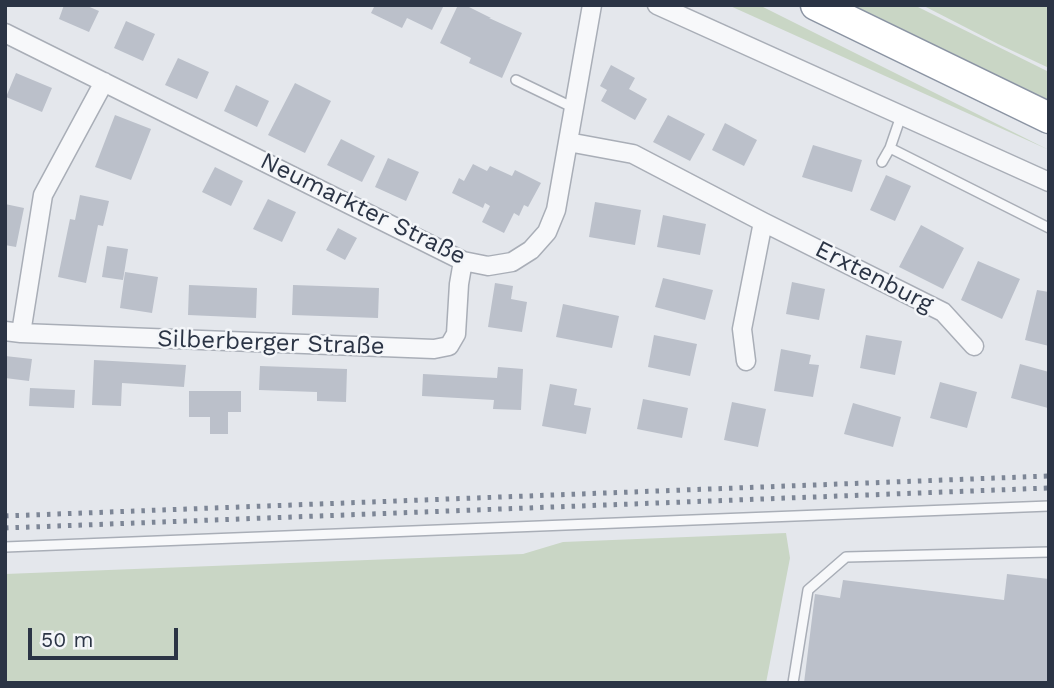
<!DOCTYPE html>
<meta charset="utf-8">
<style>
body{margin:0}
#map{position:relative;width:1054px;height:688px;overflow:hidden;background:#e4e7ec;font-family:"Work Sans",sans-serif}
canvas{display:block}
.frame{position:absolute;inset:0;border:7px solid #2b3445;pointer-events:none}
.scale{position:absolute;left:28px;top:628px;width:150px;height:32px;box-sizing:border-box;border:4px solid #2b3445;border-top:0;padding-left:9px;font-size:21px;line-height:24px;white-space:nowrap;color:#2b3445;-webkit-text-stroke:5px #f4f6f9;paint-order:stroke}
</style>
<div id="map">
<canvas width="1054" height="688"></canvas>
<div class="frame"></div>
<div class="scale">50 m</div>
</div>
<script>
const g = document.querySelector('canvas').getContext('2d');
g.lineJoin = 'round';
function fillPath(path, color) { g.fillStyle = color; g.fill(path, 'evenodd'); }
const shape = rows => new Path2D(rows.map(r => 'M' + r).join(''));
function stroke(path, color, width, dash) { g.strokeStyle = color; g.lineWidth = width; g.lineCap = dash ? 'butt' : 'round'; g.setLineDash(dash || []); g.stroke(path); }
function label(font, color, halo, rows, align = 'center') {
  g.font = font + ' "Work Sans",sans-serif'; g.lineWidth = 5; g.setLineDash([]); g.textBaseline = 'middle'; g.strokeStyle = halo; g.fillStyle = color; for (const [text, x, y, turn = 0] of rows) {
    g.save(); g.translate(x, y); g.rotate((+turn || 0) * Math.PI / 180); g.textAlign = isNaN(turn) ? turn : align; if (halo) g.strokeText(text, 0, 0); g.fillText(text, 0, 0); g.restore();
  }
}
fillPath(shape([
 [728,5,759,5,1049,150],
 [853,5,914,5,1049,72,1049,100],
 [922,5,1049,5,1049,68,998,44],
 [786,533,790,558,766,683,5,683,5,574,523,554,563,542]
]), '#c9d6c5');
fillPath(shape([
 [64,5,85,5,99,11,89,32,59,19],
 [375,5,444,5,432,30,407,18,402,28,371,13],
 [458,5,465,5,491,18,489,18,522,33,502,78,469,63,471,58,440,43],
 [126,21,155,34,143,61,114,48],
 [178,58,209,72,197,99,165,85],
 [611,65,635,78,629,89,647,99,635,120,601,101,607,90,600,86],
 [16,73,52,88,42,112,6,97],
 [295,83,331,101,305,153,268,135],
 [236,85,269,101,257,127,224,111],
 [115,115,151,129,131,180,95,167],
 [668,115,705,134,690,161,653,142],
 [725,123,757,140,744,166,712,150],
 [341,139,375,156,362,182,327,165],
 [813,145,862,160,852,192,802,177],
 [388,158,419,172,406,201,375,187],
 [473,164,487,171,490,166,512,176,515,170,541,183,528,207,524,205,519,216,514,213,504,233,482,222,490,206,485,203,483,208,452,193,459,178,464,181],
 [215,167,243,181,231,206,202,192],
 [886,175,911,186,895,221,870,210],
 [80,195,109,201,103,226,98,225,86,283,58,277,70,219,75,220],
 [268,199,296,212,282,242,253,229],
 [595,202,641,210,635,245,589,237],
 [5,204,24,208,16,247,5,245],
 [663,215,706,224,700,255,657,247],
 [921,225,964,248,943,289,899,267],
 [338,228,357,238,345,260,326,250],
 [107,246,128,249,123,280,102,277],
 [978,261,1020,279,1002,319,961,300],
 [125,272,158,277,152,313,120,308],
 [663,278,713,290,705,320,655,307],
 [792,282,825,289,819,320,786,314],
 [495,283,513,286,511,299,527,302,522,332,488,327],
 [189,285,257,288,256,318,188,315],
 [293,285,379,288,378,318,292,315],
 [1037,290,1049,292,1049,346,1025,340],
 [563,304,619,316,612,348,556,337],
 [654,335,697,344,690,376,648,367],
 [866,335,902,341,895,375,860,368],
 [781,349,811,355,809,364,819,365,813,397,774,391],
 [5,356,32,359,29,381,5,378],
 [94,360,186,365,184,387,122,383,121,406,92,405],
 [1020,364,1049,372,1048,408,1011,398],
 [260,366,347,369,346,402,317,401,317,392,259,390],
 [498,367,523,369,521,410,493,409,494,400,422,396,423,374,497,378],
 [940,382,977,392,967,428,930,418],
 [550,384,577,389,574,405,591,408,586,434,542,426],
 [30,388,75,390,74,408,29,406],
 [189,391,241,391,241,412,228,412,228,434,210,434,210,417,189,417],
 [643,399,688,408,682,438,637,429],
 [732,402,766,409,758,447,724,440],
 [853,403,901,417,893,447,844,434],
 [1007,574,1049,579,1049,683,804,683,815,594,840,598,843,580,1004,600]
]), '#bbc0ca');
const service = shape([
 [516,80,574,108],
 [890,148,1049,228],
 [882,162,890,148,901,116],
 [5,547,1049,506],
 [793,683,808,590,846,557,1049,552]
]);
const minor = shape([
 [657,5,1049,182],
 [5,33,463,261,488,266,512,262,531,250,547,232,556,210,592,5],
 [568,142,633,154,763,222,943,312,974,346],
 [5,331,21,333,434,349,449,346,456,334,459,284,463,261],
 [21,333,43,195,104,82],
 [746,361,742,329,763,222]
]);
const trunk = shape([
 [816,5,1049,118]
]);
stroke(service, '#a9aeb7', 12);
stroke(minor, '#a9aeb7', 21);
stroke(trunk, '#8b94a3', 33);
stroke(service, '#f7f8fa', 9);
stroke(minor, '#f7f8fa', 18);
stroke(trunk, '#fff', 30);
stroke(shape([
 [5,516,1049,476],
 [5,528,1049,488]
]), '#7d8696', 5, [3.5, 7]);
label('24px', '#2b3445', '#f4f6f9', [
 ["Neumarkter Straße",363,209,26],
 ["Erxtenburg",874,277,27],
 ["Silberberger Straße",271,343,2]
]);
</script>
